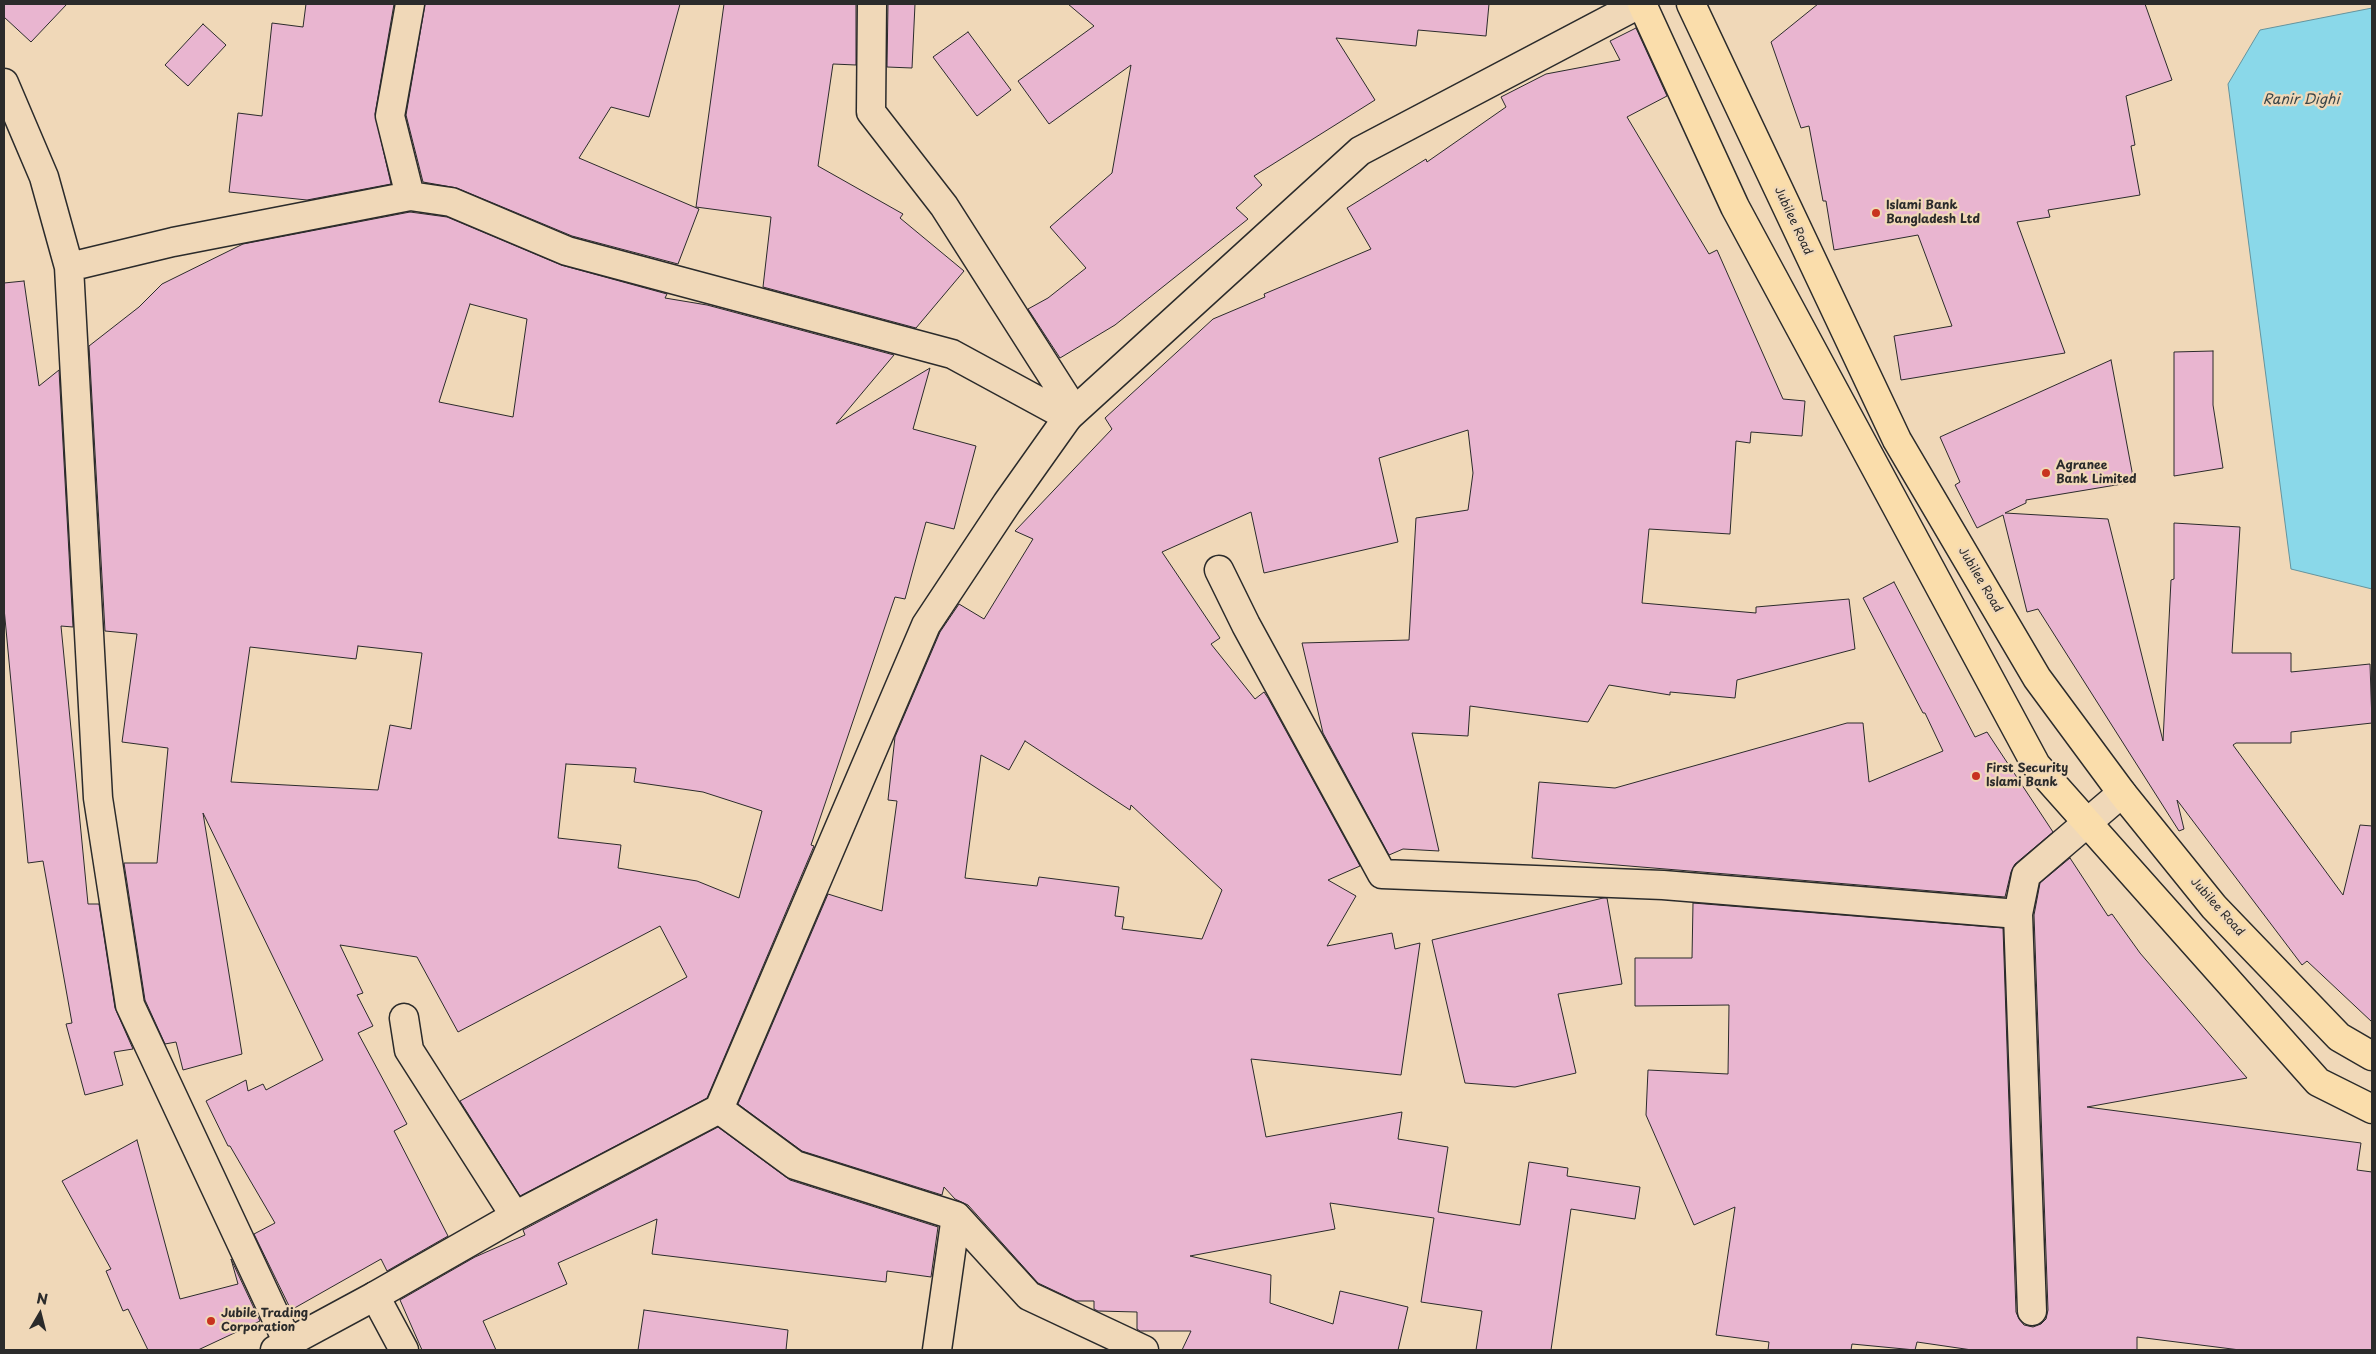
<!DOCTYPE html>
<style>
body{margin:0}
#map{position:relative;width:2376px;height:1354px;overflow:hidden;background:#f0d8b8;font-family:"Playpen Sans",sans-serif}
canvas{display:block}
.frame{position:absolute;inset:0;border:5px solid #2b2b2b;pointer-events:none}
.north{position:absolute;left:15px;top:1289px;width:50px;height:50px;-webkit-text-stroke:4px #f0d8b8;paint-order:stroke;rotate:8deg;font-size:14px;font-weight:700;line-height:20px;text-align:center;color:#2b2b2b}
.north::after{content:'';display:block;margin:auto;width:18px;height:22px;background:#2b2b2b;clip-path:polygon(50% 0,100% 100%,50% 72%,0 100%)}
</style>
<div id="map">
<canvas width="2376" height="1354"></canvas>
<div class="frame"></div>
<div class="north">N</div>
</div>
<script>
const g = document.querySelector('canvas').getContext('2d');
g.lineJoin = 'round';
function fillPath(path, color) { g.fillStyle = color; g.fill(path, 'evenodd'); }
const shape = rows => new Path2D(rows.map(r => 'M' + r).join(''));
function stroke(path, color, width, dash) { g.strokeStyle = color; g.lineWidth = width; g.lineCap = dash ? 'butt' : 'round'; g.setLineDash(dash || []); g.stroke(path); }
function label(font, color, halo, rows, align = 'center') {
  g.font = font + ' "Playpen Sans",sans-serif'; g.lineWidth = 4.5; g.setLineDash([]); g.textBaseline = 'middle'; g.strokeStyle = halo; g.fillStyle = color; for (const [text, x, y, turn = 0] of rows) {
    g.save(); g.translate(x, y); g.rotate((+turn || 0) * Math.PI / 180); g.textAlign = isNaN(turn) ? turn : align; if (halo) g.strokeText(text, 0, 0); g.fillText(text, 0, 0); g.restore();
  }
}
const water = shape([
 [2372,8,2372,589,2291,569,2228,84,2260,30,2372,8]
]);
fillPath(water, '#8ad8e9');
stroke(water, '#64939d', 1);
const building = shape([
 [4,4,67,4,31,42,4,17,4,4],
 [306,4,394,4,375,114,391,184,307,200,229,192,238,113,262,116,272,23,303,27,306,4],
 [425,4,680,4,649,117,611,107,579,158,699,209,678,264,572,236,457,188,423,182,406,115,425,4],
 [724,4,856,4,856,65,833,64,818,166,903,214,900,218,964,271,916,328,763,287,771,217,696,207,724,4],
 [888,4,915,4,912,68,887,67,888,4],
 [1068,4,1489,4,1486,36,1418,30,1416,46,1336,38,1375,100,1254,176,1262,185,1236,208,1248,219,1115,325,1060,358,1028,309,1048,298,1086,268,1050,227,1112,173,1131,65,1049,124,1018,81,1094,26,1068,4],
 [1818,4,2145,4,2172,80,2126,96,2135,145,2131,146,2140,195,2048,210,2050,217,2017,222,2065,353,1901,380,1894,336,1952,326,1918,235,1834,250,1826,201,1823,201,1809,126,1801,128,1771,42,1818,4],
 [203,24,226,45,188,86,165,65,203,24],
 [1636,28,1667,96,1627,117,1709,254,1717,250,1783,399,1805,401,1802,436,1751,432,1750,443,1736,441,1730,534,1649,529,1642,603,1756,613,1756,607,1849,599,1855,649,1737,680,1735,698,1670,692,1670,695,1609,685,1588,722,1470,706,1468,736,1412,733,1439,851,1403,849,1389,855,1323,733,1302,643,1409,640,1416,518,1468,510,1473,473,1468,430,1379,458,1398,542,1264,573,1251,512,1162,552,1220,638,1211,644,1255,699,1264,692,1268,698,1360,866,1328,880,1356,896,1327,946,1392,933,1395,949,1420,943,1401,1075,1251,1059,1266,1137,1402,1112,1398,1139,1448,1147,1438,1212,1520,1225,1529,1162,1568,1168,1567,1176,1640,1187,1635,1219,1571,1209,1551,1350,1476,1350,1482,1311,1421,1302,1434,1218,1330,1203,1335,1229,1190,1256,1271,1275,1270,1303,1333,1324,1340,1291,1408,1307,1398,1350,1182,1350,1191,1331,1140,1331,1137,1329,1137,1312,1098,1311,1094,1309,1094,1301,1076,1301,1038,1283,968,1205,955,1199,944,1187,942,1195,802,1151,738,1104,828,894,882,911,897,801,888,800,895,737,940,632,959,604,984,619,1033,539,1015,531,1112,429,1105,418,1213,319,1265,297,1264,294,1371,249,1347,208,1426,159,1427,162,1506,107,1501,97,1546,74,1620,60,1610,41,1636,28],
 [1025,741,1130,810,1131,805,1222,890,1202,939,1122,929,1124,917,1115,916,1119,887,1039,877,1037,886,965,878,981,755,1009,770,1025,741],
 [968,32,1011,90,977,116,933,57,968,32],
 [410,212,447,217,561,265,667,294,665,298,707,305,894,355,836,424,930,368,913,429,976,446,954,529,926,522,905,599,895,597,811,845,814,846,707,1098,520,1196,460,1101,687,977,660,926,458,1032,417,957,340,945,363,993,357,995,373,1026,358,1033,407,1124,394,1131,448,1236,387,1271,381,1259,291,1310,254,1234,275,1223,230,1146,228,1146,206,1101,246,1080,248,1091,263,1084,266,1090,323,1060,203,813,242,1054,183,1070,176,1042,165,1044,145,1000,124,863,157,863,168,748,122,742,137,634,105,631,89,346,139,307,162,284,243,244,410,212],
 [470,304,527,319,513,417,439,402,470,304],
 [358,646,422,653,411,729,390,725,378,790,231,782,250,647,356,659,358,646],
 [566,764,636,768,634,782,703,792,762,811,739,898,697,881,618,868,621,845,558,838,566,764],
 [24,281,39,386,59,370,73,627,61,626,88,904,99,904,115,1008,133,1049,114,1052,123,1085,85,1095,66,1024,72,1023,43,861,28,863,4,608,4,283,24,281],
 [2213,351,2213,405,2223,468,2174,476,2174,352,2213,351],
 [2111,360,2134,482,2026,500,2026,503,2005,513,2108,519,2163,741,2171,580,2174,579,2174,523,2240,527,2232,653,2291,653,2291,672,2370,664,2372,723,2291,732,2291,743,2236,743,2233,745,2343,895,2360,825,2372,826,2372,1022,2307,961,2302,965,2177,800,2184,829,2179,831,2038,609,2027,612,2003,515,1977,528,1955,485,1960,482,1940,437,2111,360],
 [1894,582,1975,737,1987,732,2053,832,2015,864,2011,872,2005,897,1532,858,1539,782,1615,788,1847,723,1863,723,1869,782,1943,751,1925,713,1923,713,1863,598,1894,582],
 [2070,858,2108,916,2112,914,2140,953,2247,1078,2087,1107,2361,1143,2357,1170,2372,1172,2372,1350,2240,1350,2137,1337,2137,1350,1972,1350,1917,1342,1915,1350,1852,1344,1851,1350,1768,1350,1769,1342,1716,1335,1735,1207,1694,1225,1646,1115,1648,1070,1728,1074,1729,1005,1635,1006,1635,958,1692,958,1693,903,2003,928,2016,1312,2019,1319,2024,1325,2033,1327,2041,1324,2046,1319,2048,1310,2034,915,2040,883,2070,858],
 [1603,898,1607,898,1622,984,1558,994,1576,1073,1515,1087,1465,1083,1432,940,1603,898],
 [718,1127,790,1180,938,1227,931,1277,887,1271,886,1282,652,1254,657,1219,558,1263,567,1284,483,1321,496,1350,422,1350,400,1300,475,1257,525,1235,523,1230,718,1127],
 [137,1140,180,1299,238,1284,231,1259,260,1321,198,1350,148,1350,128,1309,123,1311,106,1271,111,1269,62,1181,137,1140],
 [644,1310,788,1330,786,1350,638,1350,644,1310]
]);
fillPath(building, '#e9b5d0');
stroke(building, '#2b2b2b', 1);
const minor = shape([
 [410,4,390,116,410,196],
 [872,4,871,112,944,206,1074,410],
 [4,83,44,177,69,267,98,798,130,1005,288,1343],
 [69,267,173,242,410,196,451,202,567,251,952,354,1068,417],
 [1219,570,1246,625,1382,874,1663,885,2018,914],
 [404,1018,409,1050,515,1216],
 [719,1109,795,1165,956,1216,1029,1296,1144,1350],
 [375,1296,404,1350],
 [2032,1311,2018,914,2026,875,2122,793],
 [937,1350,956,1216]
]);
const tertiary = shape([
 [275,1350,375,1296,515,1216,719,1109,926,625,1007,503,1068,417,1360,151,1639,4]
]);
const primary = shape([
 [1642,4,1735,207,2036,765,2318,1082,2372,1109],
 [1691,4,1897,440,2037,678,2122,793,2214,907,2339,1037,2372,1056]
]);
stroke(minor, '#2b2b2b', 31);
stroke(tertiary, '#2b2b2b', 31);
stroke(primary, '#2b2b2b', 31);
stroke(minor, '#f0d8b8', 28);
stroke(tertiary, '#f0d8b8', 28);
stroke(primary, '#faddab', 28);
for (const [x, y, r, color] of [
 [1876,213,5,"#c8321e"],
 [2046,473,5,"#c8321e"],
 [1976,776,5,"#c8321e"],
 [211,1321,5,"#c8321e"]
]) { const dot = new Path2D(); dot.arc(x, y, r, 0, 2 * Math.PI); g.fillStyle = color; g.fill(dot); stroke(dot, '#f0d8b8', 2); }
label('bold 12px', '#2b2b2b', '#f0d8b8', [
 ["Islami Bank",1886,206],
 ["Bangladesh Ltd",1886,220],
 ["Agranee",2056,466],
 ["Bank Limited",2056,480],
 ["First Security",1986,769],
 ["Islami Bank",1986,783],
 ["Jubile Trading",221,1314],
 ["Corporation",221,1328]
], 'left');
label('12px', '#2b2b2b', '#f0d8b8', [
 ["Jubilee Road",1793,221,65],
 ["Jubilee Road",1980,580,59],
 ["Jubilee Road",2217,907,48]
]);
label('italic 14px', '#394548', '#f0d8b8', [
 ["Ranir Dighi",2301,100]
]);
</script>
